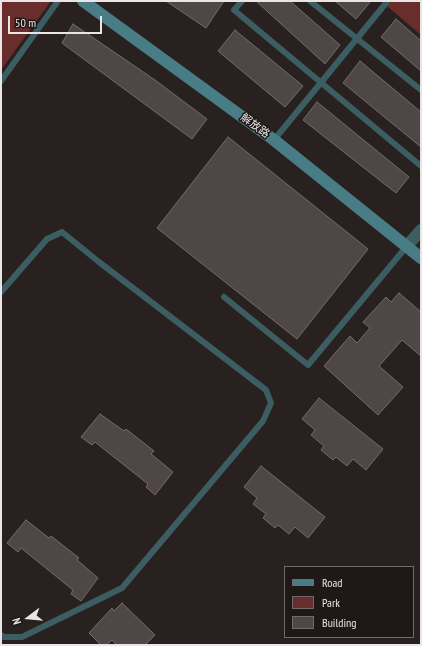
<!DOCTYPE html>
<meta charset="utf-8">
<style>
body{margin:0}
#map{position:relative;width:422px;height:646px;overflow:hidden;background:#282120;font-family:"PT Sans Narrow",sans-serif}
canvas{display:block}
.frame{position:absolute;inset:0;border:2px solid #eae4e4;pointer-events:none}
.legend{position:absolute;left:284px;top:566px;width:130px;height:72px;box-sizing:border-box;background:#1e1817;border:1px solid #706a69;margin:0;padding:5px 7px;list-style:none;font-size:12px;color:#eae4e4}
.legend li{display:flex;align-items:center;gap:8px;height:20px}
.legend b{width:20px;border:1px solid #706a69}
.north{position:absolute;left:8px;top:598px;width:40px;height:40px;-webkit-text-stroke:3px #1e1817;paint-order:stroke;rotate:254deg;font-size:11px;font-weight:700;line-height:16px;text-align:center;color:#eae4e4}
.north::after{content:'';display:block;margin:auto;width:14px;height:18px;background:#eae4e4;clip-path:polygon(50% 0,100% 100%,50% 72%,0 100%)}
.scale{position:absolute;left:8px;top:16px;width:94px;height:18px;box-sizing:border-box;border:2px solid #eae4e4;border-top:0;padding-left:5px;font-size:12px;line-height:14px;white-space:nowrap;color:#eae4e4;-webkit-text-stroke:3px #1e1817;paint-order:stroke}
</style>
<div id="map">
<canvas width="422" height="646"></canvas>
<div class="frame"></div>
<ul class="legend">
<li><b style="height:5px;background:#487d86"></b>Road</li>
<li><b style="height:11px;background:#692e2c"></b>Park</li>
<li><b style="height:11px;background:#4f4746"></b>Building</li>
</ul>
<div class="north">N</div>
<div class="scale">50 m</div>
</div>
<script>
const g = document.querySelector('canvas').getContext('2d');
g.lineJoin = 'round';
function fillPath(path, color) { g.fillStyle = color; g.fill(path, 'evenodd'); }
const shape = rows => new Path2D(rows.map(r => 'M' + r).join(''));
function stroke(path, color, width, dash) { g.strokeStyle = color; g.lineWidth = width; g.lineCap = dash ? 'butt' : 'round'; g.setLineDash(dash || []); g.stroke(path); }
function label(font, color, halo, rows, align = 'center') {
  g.font = font + ' "PT Sans Narrow","Noto Sans SC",sans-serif'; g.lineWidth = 3; g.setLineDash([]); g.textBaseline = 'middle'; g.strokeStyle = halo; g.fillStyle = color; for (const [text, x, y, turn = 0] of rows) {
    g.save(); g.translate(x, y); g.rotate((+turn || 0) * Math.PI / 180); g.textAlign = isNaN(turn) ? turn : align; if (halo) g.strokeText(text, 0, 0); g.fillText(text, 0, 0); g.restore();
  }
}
fillPath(shape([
 [1,1,51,1,1,70],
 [381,1,421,1,421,35]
]), '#692e2c');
const building = shape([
 [166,1,224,1,206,28,166,1],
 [256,1,290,1,340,45,325,64,256,1],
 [335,1,371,1,356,19,335,1],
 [396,19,421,41,421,71,381,37,396,19],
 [73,24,155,80,207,119,192,139,62,43,73,24],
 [235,30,303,86,285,107,218,51,235,30],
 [360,61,421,112,421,147,343,83,360,61],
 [317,102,409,177,396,193,303,120,317,102],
 [228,137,368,249,297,339,157,228,228,137],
 [399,293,421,312,421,356,402,340,379,366,403,387,378,415,324,366,350,336,357,343,370,328,363,322,386,297,391,302,399,293],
 [319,398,383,449,366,470,353,459,347,466,336,457,333,460,321,450,324,446,311,435,315,430,302,419,319,398],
 [100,414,124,431,126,429,154,451,151,454,173,472,155,495,146,487,148,484,95,442,92,445,81,437,100,414],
 [261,466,325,517,308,538,295,527,289,534,278,525,275,528,263,518,266,514,253,504,257,498,244,487,261,466],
 [26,520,49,538,51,536,79,558,77,560,98,578,81,601,71,594,73,590,21,548,18,552,7,543,26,520],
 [122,603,155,635,145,645,117,645,112,640,106,645,101,645,89,633,112,608,114,611,122,603]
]);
fillPath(building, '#4f4746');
stroke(building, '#746c6b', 1);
stroke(shape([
 [242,1,234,10,421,166],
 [310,1,421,90],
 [1,81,58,1],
 [274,140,386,3],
 [1,292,47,239,62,232,99,262,266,390,271,403,263,421,122,588,22,637,4,637,1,635],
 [224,297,308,365,407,246]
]), '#3c5d62', 6);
stroke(shape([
 [407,246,421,230]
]), '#3c5d62', 12);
stroke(shape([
 [83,1,274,140,421,258]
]), '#487d86', 12);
label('11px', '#eae4e4', '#1e1817', [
 ["解放路",255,126,36]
]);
</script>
